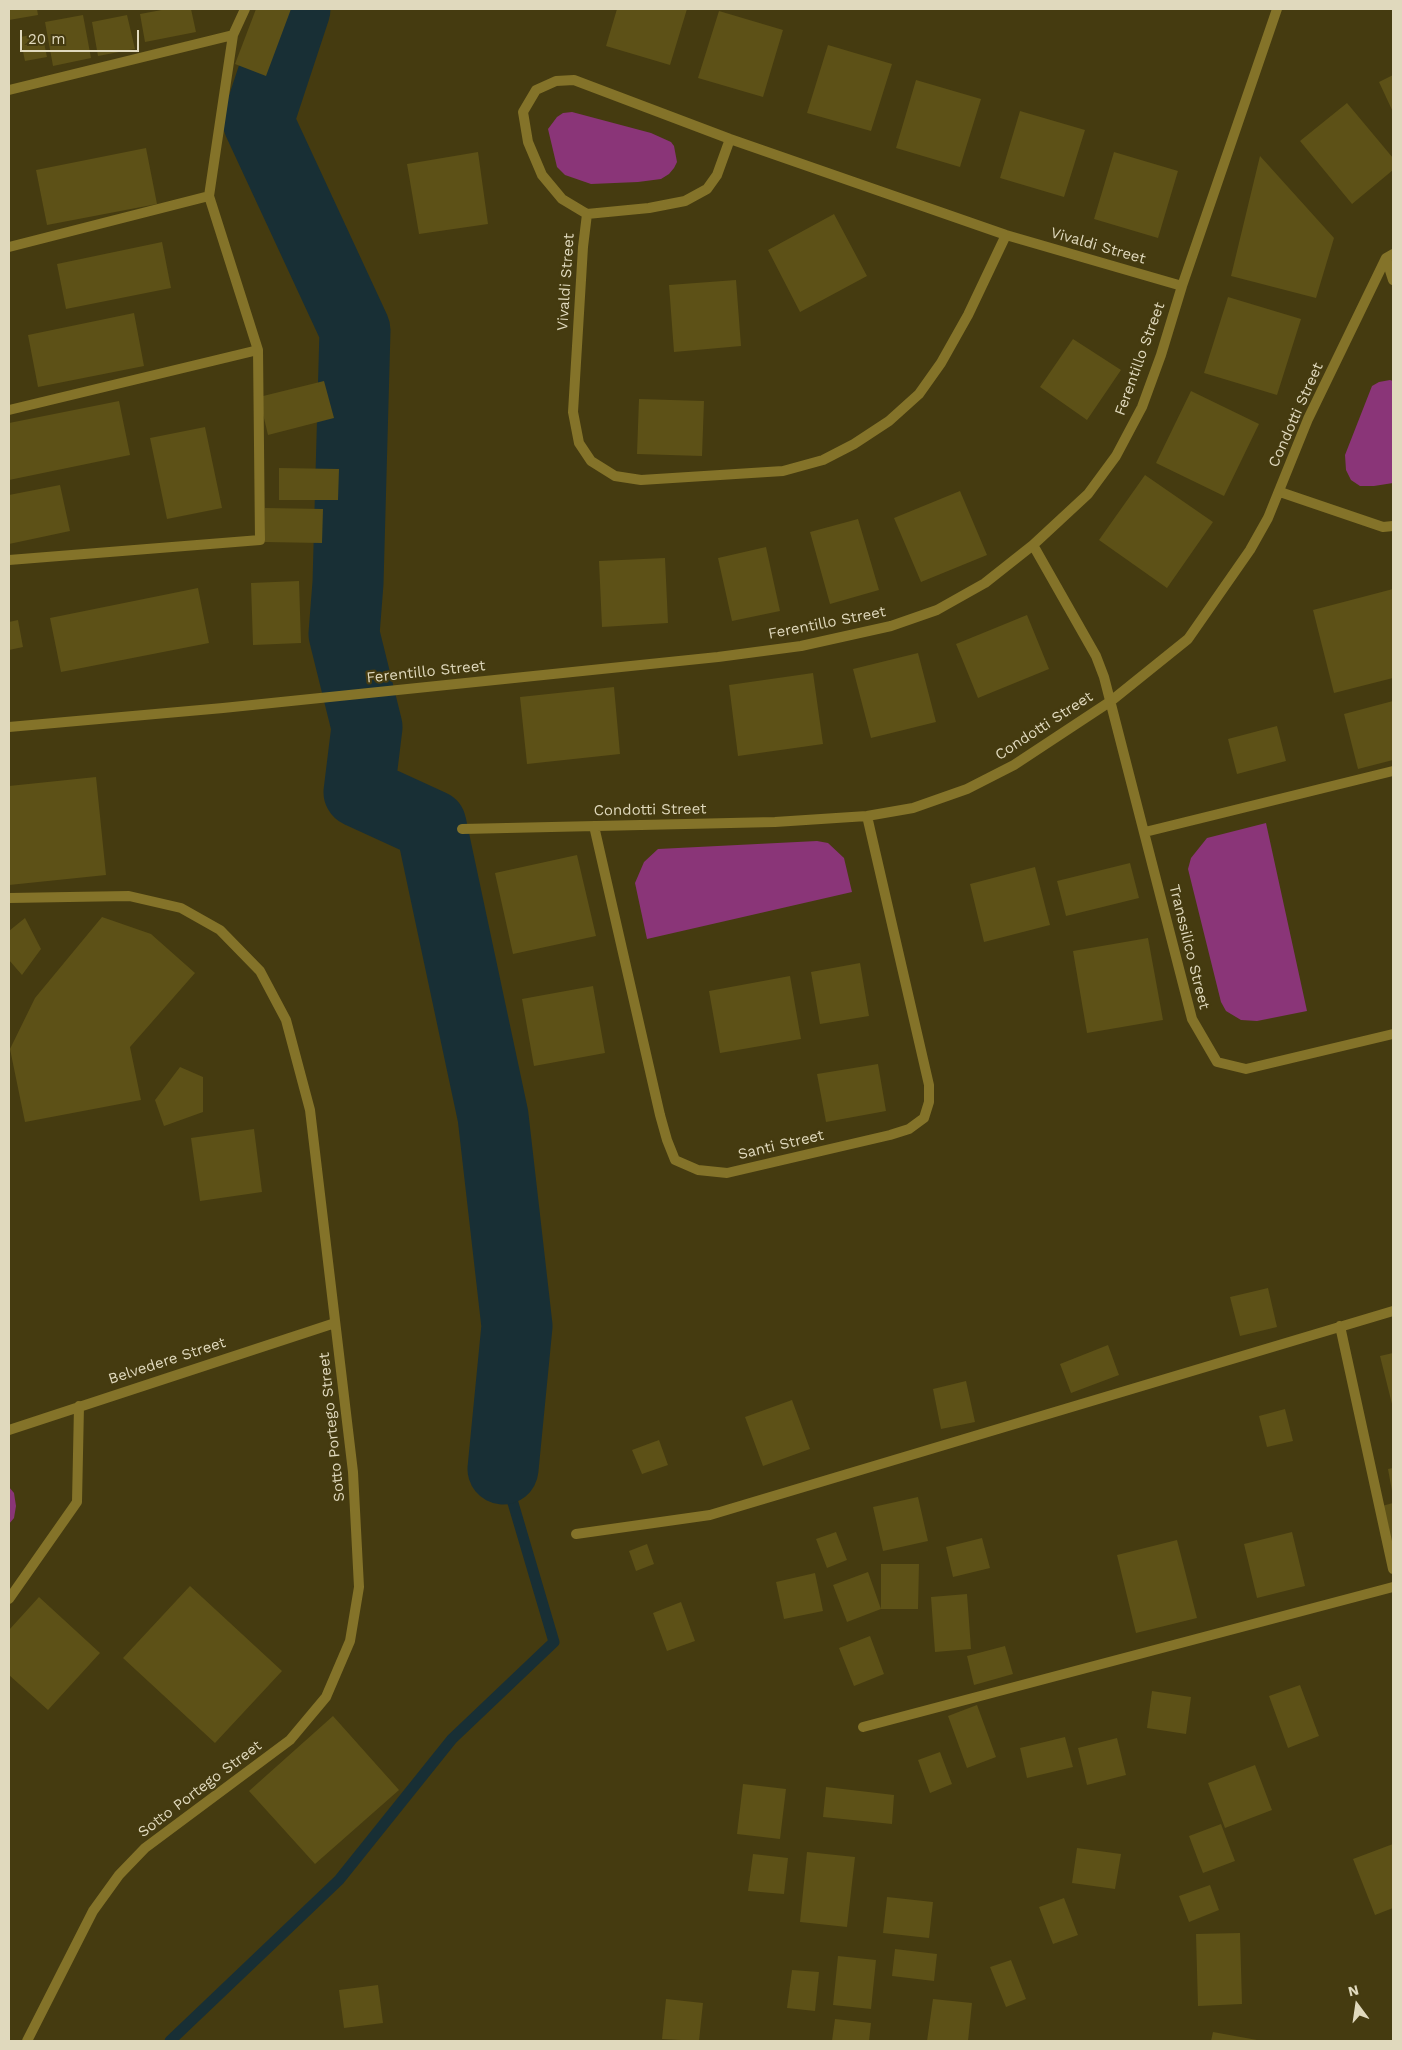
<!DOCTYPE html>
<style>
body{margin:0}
#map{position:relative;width:1402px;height:2050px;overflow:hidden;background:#453b10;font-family:"Work Sans",sans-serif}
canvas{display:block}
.frame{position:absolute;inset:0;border:10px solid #e0d9bd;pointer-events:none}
.north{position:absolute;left:1332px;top:1980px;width:50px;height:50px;-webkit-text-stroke:4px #453b10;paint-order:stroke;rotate:346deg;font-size:14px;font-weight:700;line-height:20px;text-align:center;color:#e0d9bd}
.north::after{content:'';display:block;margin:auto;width:18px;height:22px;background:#e0d9bd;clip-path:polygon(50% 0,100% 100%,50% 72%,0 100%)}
.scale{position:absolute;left:20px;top:30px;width:119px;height:22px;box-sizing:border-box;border:2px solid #e0d9bd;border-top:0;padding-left:6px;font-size:15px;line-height:18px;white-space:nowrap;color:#e0d9bd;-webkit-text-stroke:4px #453b10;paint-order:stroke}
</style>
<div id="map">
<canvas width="1402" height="2050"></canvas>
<div class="frame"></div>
<div class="north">N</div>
<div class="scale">20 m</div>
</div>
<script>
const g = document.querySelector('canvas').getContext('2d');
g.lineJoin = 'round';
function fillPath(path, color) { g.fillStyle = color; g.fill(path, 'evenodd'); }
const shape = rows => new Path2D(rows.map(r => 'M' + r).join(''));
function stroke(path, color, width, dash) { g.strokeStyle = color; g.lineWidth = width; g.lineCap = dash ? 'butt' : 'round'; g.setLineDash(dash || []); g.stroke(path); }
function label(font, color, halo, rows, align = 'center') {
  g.font = font + ' "Work Sans",sans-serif'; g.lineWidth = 4.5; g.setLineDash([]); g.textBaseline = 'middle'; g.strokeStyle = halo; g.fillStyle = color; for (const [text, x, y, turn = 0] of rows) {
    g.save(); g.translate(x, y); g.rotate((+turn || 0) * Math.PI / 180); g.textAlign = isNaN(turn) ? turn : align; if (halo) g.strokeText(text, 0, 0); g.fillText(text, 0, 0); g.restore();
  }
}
fillPath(shape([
 [572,112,651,133,671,142,674,146,677,162,674,168,669,174,661,179,638,182,591,184,565,175,557,167,548,129,557,117,563,113],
 [1390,380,1393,381,1393,483,1374,486,1360,486,1351,480,1346,470,1345,455,1372,386,1379,382],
 [1266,823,1307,1011,1257,1021,1241,1020,1226,1011,1221,1002,1188,869,1191,858,1207,838],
 [817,841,828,843,844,858,852,892,647,939,635,883,644,862,658,849],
 [9,1487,14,1493,16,1506,14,1518,9,1524]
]), '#8a3578');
stroke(shape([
 [170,2041,339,1880,452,1739,554,1642,503,1469]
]), '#182f35', 11);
stroke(shape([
 [295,9,258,121,355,330,348,583,344,634,367,727,359,792,431,825,493,1116,517,1326,503,1469]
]), '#182f35', 71);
fillPath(shape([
 [9,9,37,9,38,15,9,20],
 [167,9,191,9,196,32,145,42,140,14],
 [256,9,291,9,266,76,235,64],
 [617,9,687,9,670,65,606,46],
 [719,11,783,30,763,97,698,78],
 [83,15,91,58,53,66,45,22],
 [127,15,135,49,98,56,92,22],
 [42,33,47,57,25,61,20,37],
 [828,45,892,64,871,131,807,113],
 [1393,75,1393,112,1379,82],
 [916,80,981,99,960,167,896,148],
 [1347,103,1393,158,1393,170,1352,204,1300,141],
 [1020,111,1085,130,1064,197,1000,178],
 [146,148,157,204,47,225,36,170],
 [478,152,488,224,419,234,407,164],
 [1114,152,1178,171,1158,238,1094,219],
 [1260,156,1334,238,1316,298,1231,276],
 [834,214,867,276,800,312,768,250],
 [162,242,171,288,66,309,57,264],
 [736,280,741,346,674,352,669,285],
 [1228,297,1301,319,1277,395,1204,373],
 [134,313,144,366,38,387,28,335],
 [1073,339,1121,370,1087,420,1040,387],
 [324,381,334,418,268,435,259,397],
 [1191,391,1259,424,1224,496,1156,463],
 [639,399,704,401,702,456,637,454],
 [119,401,130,455,9,480,9,423],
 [205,427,222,508,167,519,150,438],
 [279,468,339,469,338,500,279,500],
 [1145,475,1213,522,1167,588,1099,540],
 [60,485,70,531,9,544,9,495],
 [960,491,987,555,921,582,894,518],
 [265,508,323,509,322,543,265,542],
 [858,519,879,590,830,604,810,532],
 [766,547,780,611,732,621,718,558],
 [665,558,668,623,602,627,599,561],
 [299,581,301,643,253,645,251,583],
 [198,588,209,643,61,672,50,618],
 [1393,589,1393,678,1334,693,1313,610],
 [1027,615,1049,669,978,698,956,644],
 [18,620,23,647,9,650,9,622],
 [918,653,936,722,871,738,853,669],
 [813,673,823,744,738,756,729,685],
 [614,687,620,754,527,764,520,697],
 [1393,701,1393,760,1358,769,1344,714],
 [1277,726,1286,761,1237,774,1228,739],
 [96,777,106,875,9,885,9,786],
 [577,855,596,936,513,954,495,873],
 [1130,863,1139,898,1066,916,1057,881],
 [1035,867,1050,925,984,942,970,884],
 [102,917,151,934,195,973,130,1047,141,1100,25,1122,10,1049,35,998],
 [25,918,41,949,22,975,9,960,9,931],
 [1148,938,1163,1020,1087,1033,1073,951],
 [860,963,869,1016,820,1024,811,972],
 [790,976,801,1039,720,1053,709,991],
 [593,986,605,1053,534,1066,522,999],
 [878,1064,886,1111,826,1122,817,1074],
 [180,1067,203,1077,203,1112,164,1126,155,1100],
 [254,1129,262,1192,200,1201,191,1138],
 [1268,1288,1277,1327,1240,1336,1230,1297],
 [1108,1345,1119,1375,1071,1393,1060,1364],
 [1393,1353,1393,1408,1380,1356],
 [966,1381,975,1422,941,1429,933,1389],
 [792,1400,810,1449,763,1466,745,1417],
 [1285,1409,1293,1441,1267,1447,1259,1416],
 [659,1440,668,1465,642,1474,632,1450],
 [1393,1468,1393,1491,1392,1491,1388,1469],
 [918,1497,928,1541,883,1551,873,1507],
 [1393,1503,1393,1550,1382,1506],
 [836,1532,847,1560,827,1568,816,1539],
 [1292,1532,1305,1586,1257,1598,1244,1544],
 [982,1538,990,1568,953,1577,946,1547],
 [1177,1540,1197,1618,1136,1633,1117,1555],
 [647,1544,654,1564,636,1571,629,1551],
 [881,1564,919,1564,918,1609,881,1609],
 [868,1572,881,1609,847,1622,833,1585],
 [815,1573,823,1611,784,1619,776,1582],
 [190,1586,282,1671,215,1743,123,1658],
 [967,1594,971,1649,935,1652,931,1597],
 [39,1597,100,1653,48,1710,9,1675,9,1630],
 [681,1602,695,1641,667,1651,653,1613],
 [870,1636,884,1674,854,1686,839,1648],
 [1005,1646,1013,1674,974,1685,967,1656],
 [1300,1685,1319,1736,1288,1748,1269,1696],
 [1152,1691,1191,1697,1186,1734,1147,1728],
 [977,1705,996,1757,967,1768,948,1716],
 [333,1716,399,1790,315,1864,249,1791],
 [1065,1737,1073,1767,1027,1778,1020,1748],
 [1117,1738,1126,1775,1087,1785,1078,1748],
 [940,1752,952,1784,930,1793,918,1760],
 [1255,1765,1272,1810,1225,1828,1208,1783],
 [743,1784,786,1789,780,1839,737,1834],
 [826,1787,894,1795,892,1824,823,1817],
 [1221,1824,1235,1861,1203,1873,1189,1836],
 [1393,1844,1393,1908,1375,1915,1353,1859],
 [1077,1848,1121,1854,1115,1889,1072,1883],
 [807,1852,855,1857,847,1927,800,1922],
 [753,1854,788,1858,784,1894,748,1891],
 [1210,1885,1219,1910,1189,1922,1179,1896],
 [887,1897,933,1902,929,1938,883,1933],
 [1064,1898,1078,1935,1053,1944,1039,1907],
 [1240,1933,1242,2004,1198,2006,1196,1934],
 [895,1949,937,1954,934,1981,892,1976],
 [838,1956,876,1960,871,2009,833,2005],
 [1011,1960,1026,1999,1006,2007,990,1967],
 [792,1970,819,1972,815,2011,787,2008],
 [378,1985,383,2023,344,2028,339,1990],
 [666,1999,703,2003,699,2041,662,2039],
 [933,1999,972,2003,968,2041,927,2041],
 [835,2019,871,2023,869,2041,832,2041],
 [1213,2032,1257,2040,1257,2041,1211,2041]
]), '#5d5117');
stroke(shape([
 [9,90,233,35],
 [587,214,562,199,542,175,528,142,523,112,536,90,556,81,574,80,730,139,1006,235,1182,286],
 [587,214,583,247,573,412,579,443,591,461,615,476,641,480,783,471,823,460,854,444,889,421,919,394,941,363,968,315,1006,235],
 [587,214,649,208,685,201,707,189,717,175,730,139],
 [9,247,209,196],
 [1386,258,1393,280],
 [9,410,258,350],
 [1280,492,1383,527,1393,526],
 [1033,545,1096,656,1104,677,1192,1019,1217,1062,1246,1069,1393,1034],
 [9,560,260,540,258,350,209,196,233,35,245,9],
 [9,727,223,708,718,657,801,646,891,626,937,610,985,583,1033,545,1088,494,1116,456,1142,407,1161,355,1182,286,1277,9],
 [594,826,660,1115,667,1140,675,1160,698,1170,727,1173,890,1135,909,1129,924,1118,929,1102,929,1085,867,816],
 [462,829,775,822,867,816,913,808,967,789,1014,765,1111,701,1188,639,1250,550,1268,518,1308,419,1386,258,1393,254],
 [1145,832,1393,771],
 [9,898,129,896,181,908,220,930,260,971,286,1020,310,1110,353,1472,359,1587,350,1641,326,1697,290,1740,145,1848,119,1875,93,1911,27,2041],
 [1340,1326,1393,1569],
 [9,1430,335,1323],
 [576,1534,710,1515,1393,1311],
 [9,1599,77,1502,79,1406],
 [863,1727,1393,1587]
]), '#847329', 10);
label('15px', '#e0d9bd', '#453b10', [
 ["Vivaldi Street",1098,246,16],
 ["Vivaldi Street",566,282,-86],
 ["Ferentillo Street",1140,359,-70],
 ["Condotti Street",1296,415,-66],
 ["Ferentillo Street",827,623,-11],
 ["Ferentillo Street",426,672,-6],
 ["Condotti Street",1044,726,-33],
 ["Condotti Street",650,810,-1],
 ["Transsilico Street",1189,947,76],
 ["Santi Street",781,1145,-13],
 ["Belvedere Street",167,1361,-18],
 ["Sotto Portego Street",332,1427,-96],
 ["Sotto Portego Street",200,1789,-37]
]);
</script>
